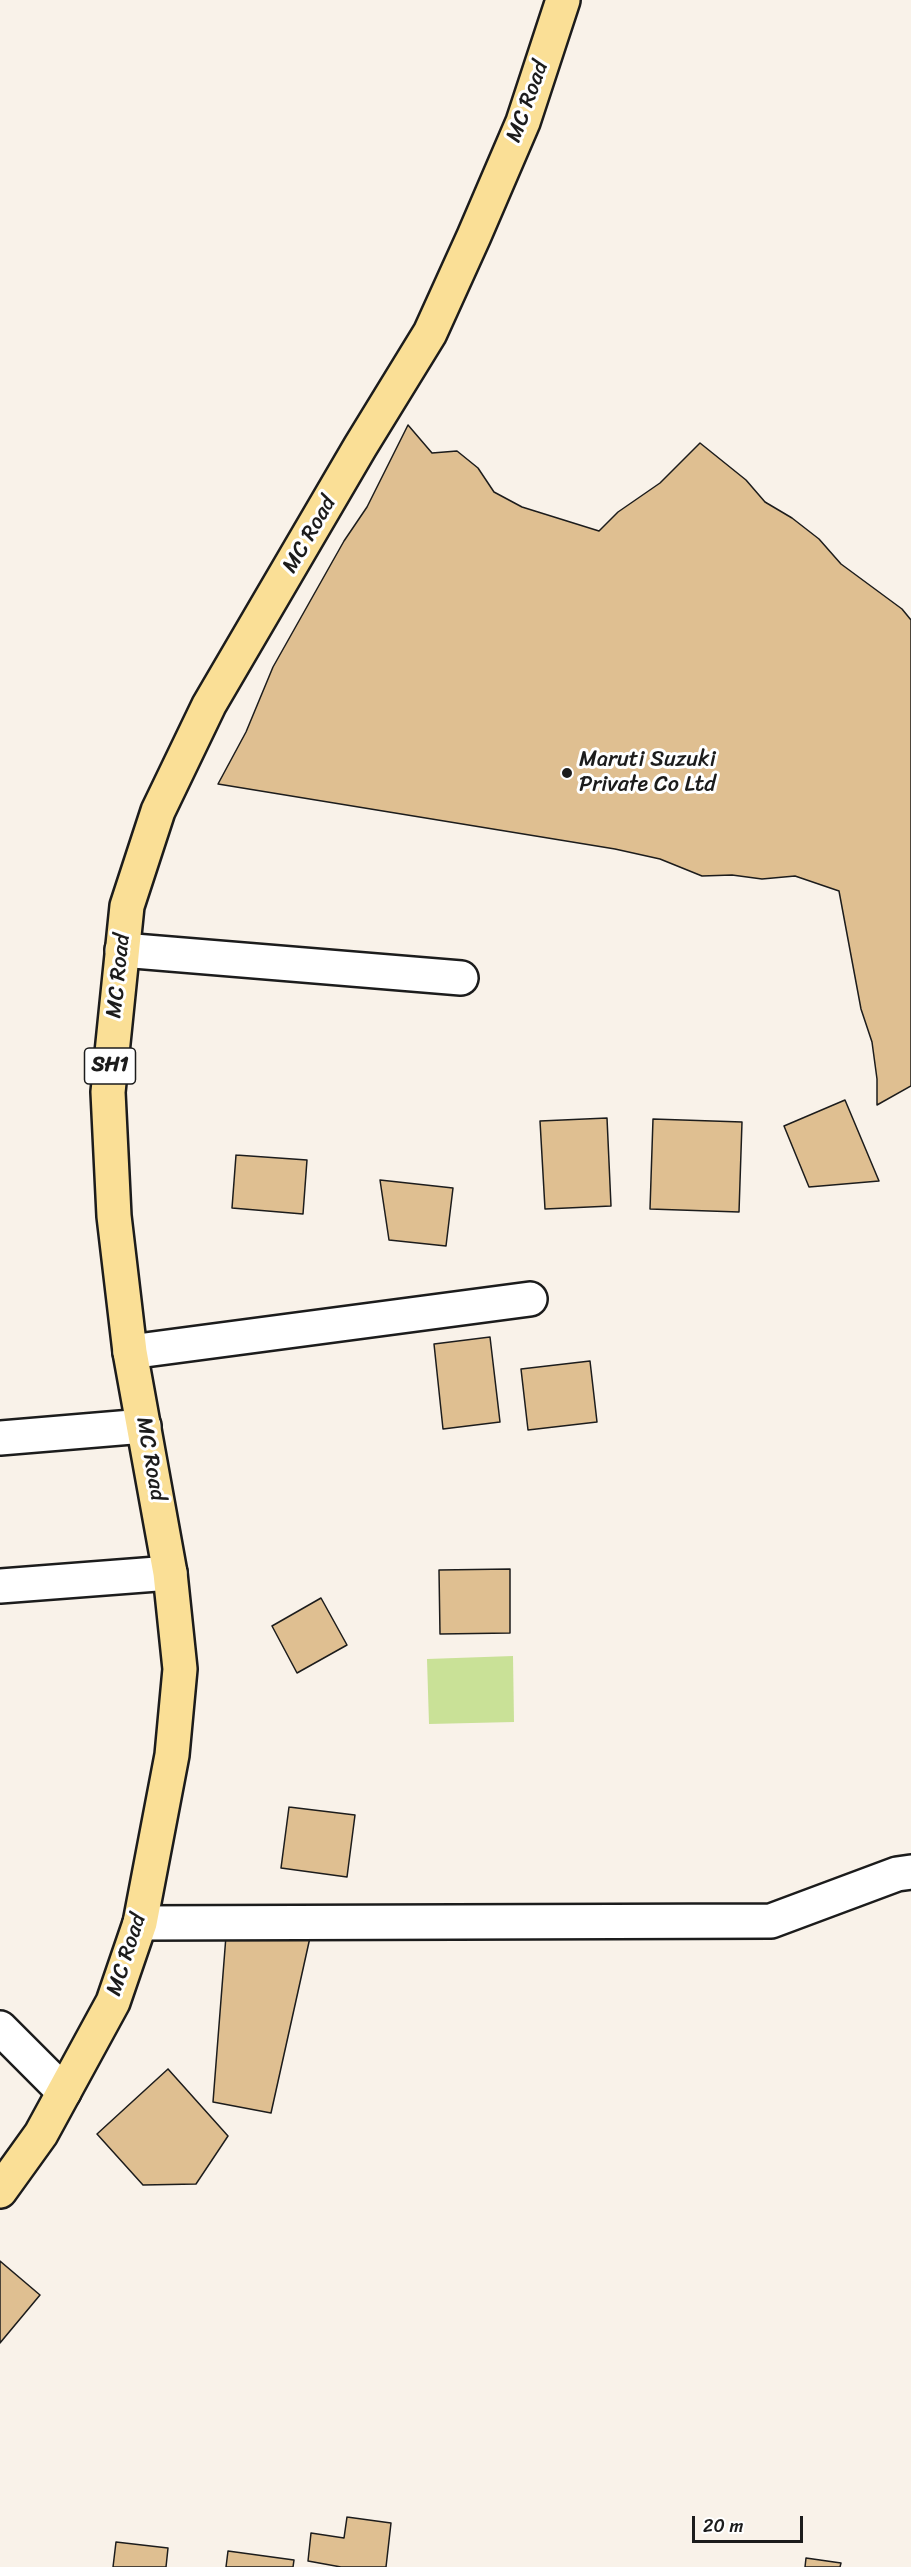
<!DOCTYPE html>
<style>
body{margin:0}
#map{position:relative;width:911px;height:2567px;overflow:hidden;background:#f9f2e9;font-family:Sriracha,sans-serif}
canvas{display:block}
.scale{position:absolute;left:692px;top:2516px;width:111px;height:27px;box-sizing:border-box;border:3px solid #1c1c1c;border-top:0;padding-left:8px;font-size:18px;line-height:21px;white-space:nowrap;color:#1c1c1c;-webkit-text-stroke:4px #fff;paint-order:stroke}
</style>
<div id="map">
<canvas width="911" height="2567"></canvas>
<div class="scale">20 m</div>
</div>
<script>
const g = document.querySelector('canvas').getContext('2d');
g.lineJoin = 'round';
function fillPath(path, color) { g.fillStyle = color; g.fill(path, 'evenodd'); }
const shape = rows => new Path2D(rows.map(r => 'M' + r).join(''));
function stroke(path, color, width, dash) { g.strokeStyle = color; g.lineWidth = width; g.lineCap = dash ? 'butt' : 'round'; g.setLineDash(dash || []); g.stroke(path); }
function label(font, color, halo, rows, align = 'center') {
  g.font = font + ' Sriracha,sans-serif'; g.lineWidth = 6; g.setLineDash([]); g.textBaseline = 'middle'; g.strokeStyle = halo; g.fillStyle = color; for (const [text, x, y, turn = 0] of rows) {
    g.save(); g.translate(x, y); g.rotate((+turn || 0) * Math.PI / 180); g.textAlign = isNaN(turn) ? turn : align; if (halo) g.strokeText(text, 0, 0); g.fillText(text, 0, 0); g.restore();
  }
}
fillPath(shape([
 [513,1656,514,1722,429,1724,427,1659]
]), '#c9e197');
const building = shape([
 [408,425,432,453,457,451,478,468,494,492,522,507,599,531,618,512,660,483,700,443,746,480,765,502,792,518,819,539,841,564,902,609,911,620,911,1086,877,1105,877,1079,872,1042,861,1009,839,891,795,876,762,879,732,875,702,876,660,859,615,849,218,784,246,732,273,667,344,541,367,507,408,425],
 [845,1100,879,1181,809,1187,784,1126,845,1100],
 [607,1118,611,1206,545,1209,540,1121,607,1118],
 [653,1119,742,1122,739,1212,650,1209,653,1119],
 [236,1155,307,1160,303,1214,232,1208,236,1155],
 [380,1180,453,1188,446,1246,389,1240,380,1180],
 [490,1337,500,1422,443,1429,434,1344,490,1337],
 [590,1361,597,1422,528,1430,521,1369,590,1361],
 [510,1569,510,1633,440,1634,439,1570,510,1569],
 [321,1598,347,1645,297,1673,272,1626,321,1598],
 [289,1807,355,1815,347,1877,281,1868,289,1807],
 [227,1923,311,1933,271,2113,213,2102,227,1923],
 [168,2069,228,2136,196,2184,143,2185,97,2134,168,2069],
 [0,2261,40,2295,0,2343,0,2261],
 [347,2517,391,2523,386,2567,341,2567,308,2561,311,2533,344,2538,347,2517],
 [116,2542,168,2548,166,2567,113,2567,116,2542],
 [228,2551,294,2560,293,2567,226,2567,228,2551],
 [806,2558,841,2563,840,2567,805,2567,806,2558]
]);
fillPath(building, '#dfbf91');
stroke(building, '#1c1c1c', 1.5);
const street = shape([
 [122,950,461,978],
 [130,1352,530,1299],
 [0,1438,144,1426],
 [0,1586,170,1573],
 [140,1923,771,1921,897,1874,911,1872],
 [0,2028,64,2092]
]);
const primary = shape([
 [0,2191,41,2134,113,2002,140,1923,172,1755,180,1669,170,1573,130,1352,114,1216,108,1092,127,906,158,811,209,705,360,447,430,333,474,236,523,122,563,0]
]);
stroke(street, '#1c1c1c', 38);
stroke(primary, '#1c1c1c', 38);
stroke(street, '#fff', 33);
stroke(primary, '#fadf96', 33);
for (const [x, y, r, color] of [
 [567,773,6,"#1c1c1c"]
]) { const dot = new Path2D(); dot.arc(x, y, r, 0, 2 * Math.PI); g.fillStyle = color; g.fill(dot); stroke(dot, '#fff', 2); }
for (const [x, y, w] of [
 [110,1066,51]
]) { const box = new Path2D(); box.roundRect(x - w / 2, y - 18, w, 36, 4.5); g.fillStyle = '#fff'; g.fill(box); stroke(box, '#1c1c1c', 1.5); }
label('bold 21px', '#1c1c1c', null, [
 ["SH1",110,1066]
]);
label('22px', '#1c1c1c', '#fff', [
 ["MC Road",528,102,-70],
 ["MC Road",310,535,-60],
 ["MC Road",119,976,-84],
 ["MC Road",150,1459,80],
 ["MC Road",127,1955,-72]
]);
label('22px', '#1c1c1c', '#fff', [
 ["Maruti Suzuki",579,760],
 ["Private Co Ltd",579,785]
], 'left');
</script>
